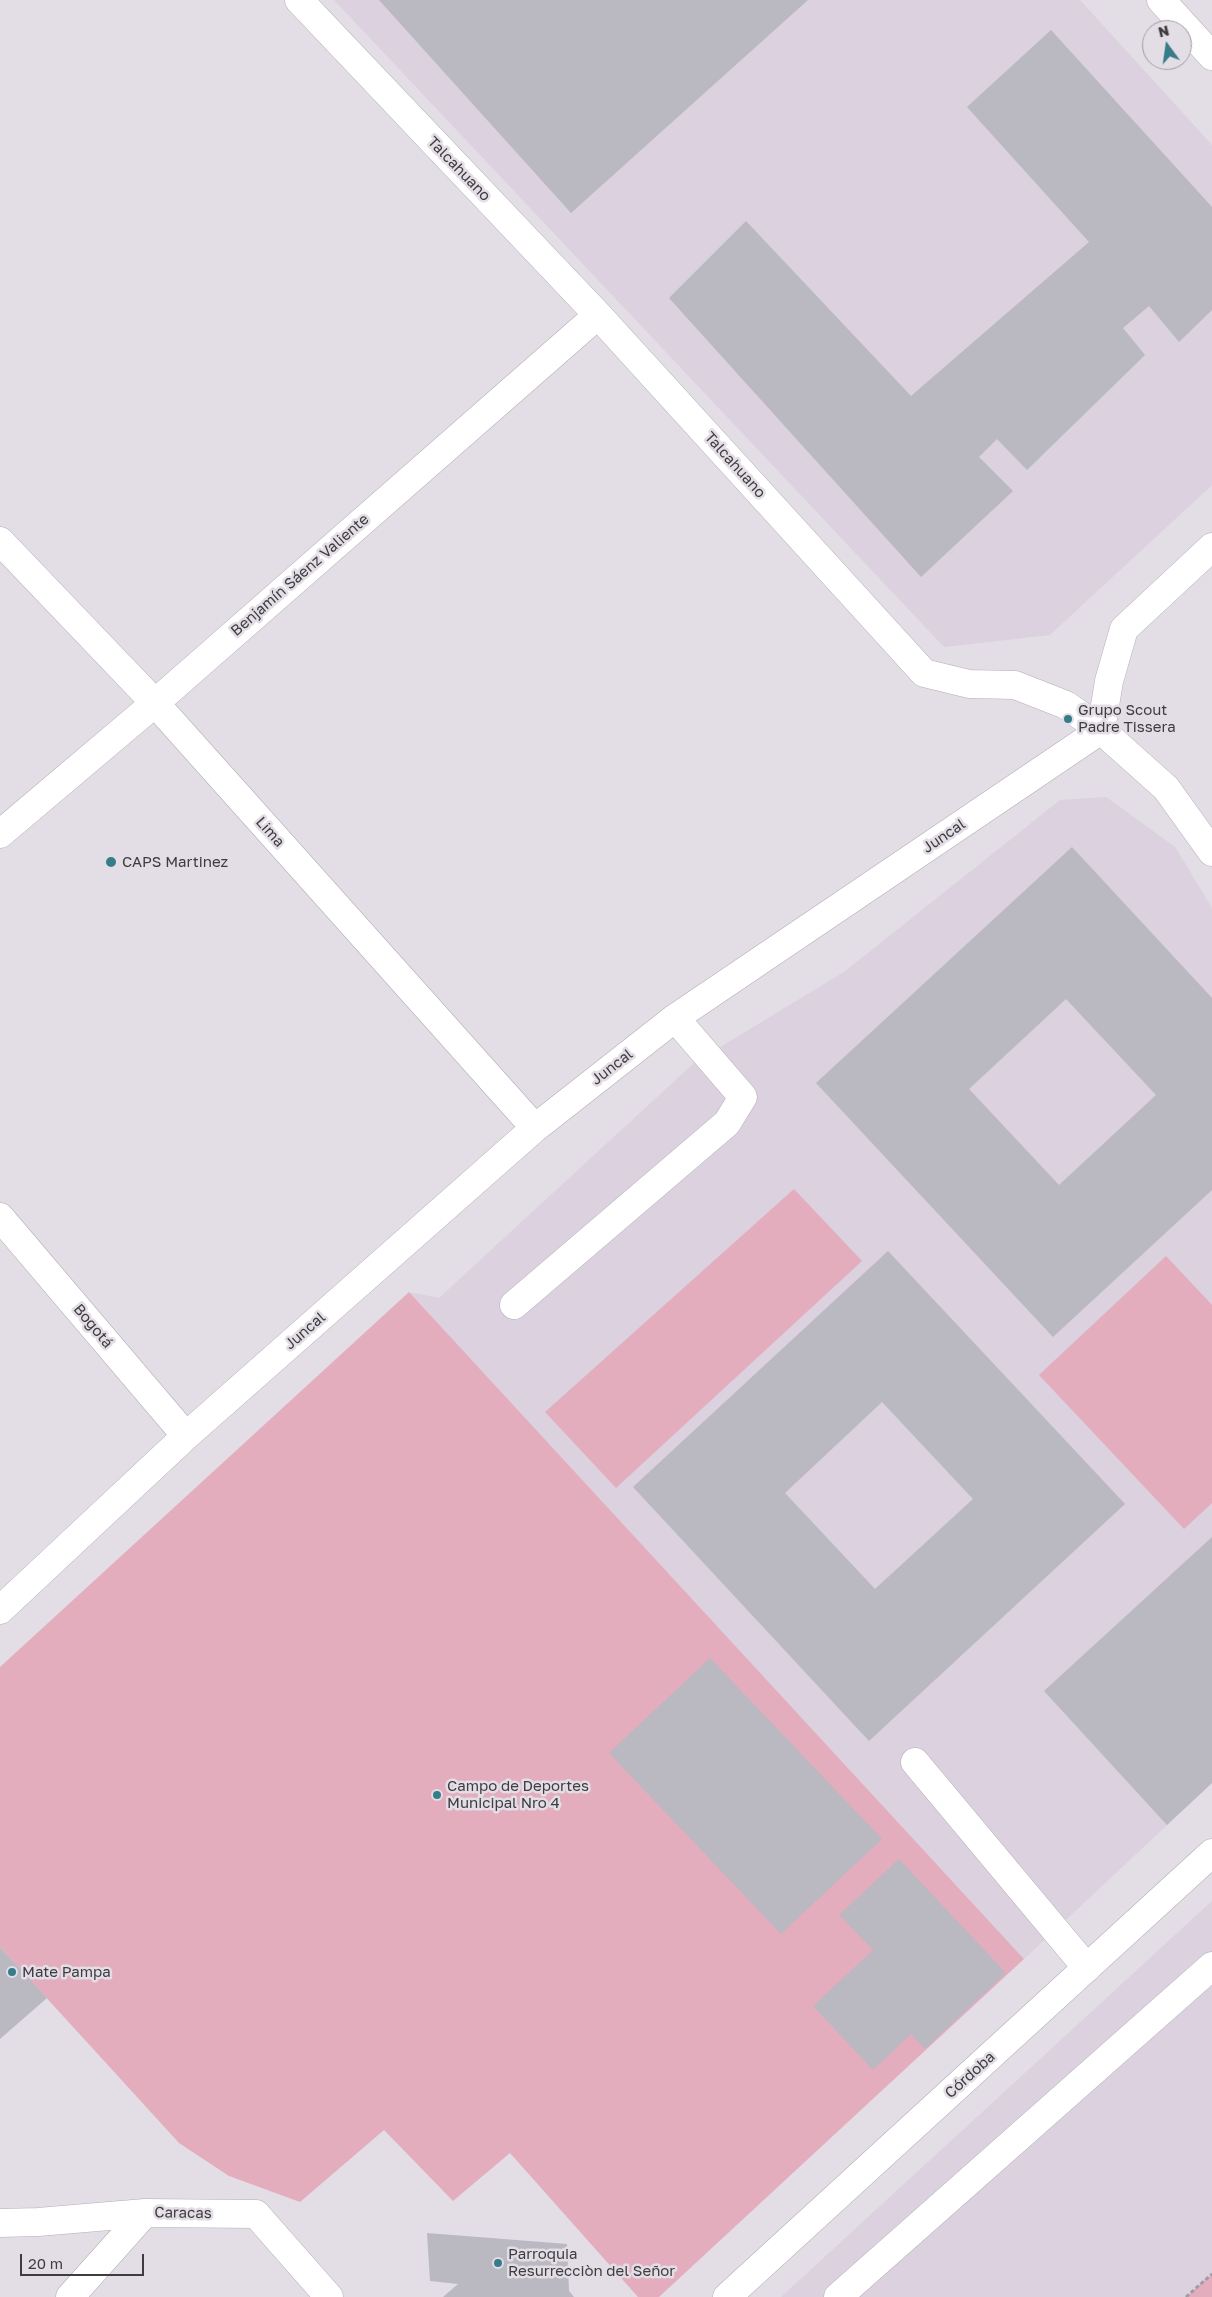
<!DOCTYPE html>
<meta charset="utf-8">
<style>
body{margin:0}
#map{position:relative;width:1212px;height:2297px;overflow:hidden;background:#e3dde5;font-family:"Golos Text",sans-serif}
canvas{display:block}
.north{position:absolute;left:1142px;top:20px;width:50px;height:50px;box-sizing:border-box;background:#e3dde5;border:1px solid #a19da3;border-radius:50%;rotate:346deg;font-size:14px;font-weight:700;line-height:20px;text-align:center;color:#3e3c3f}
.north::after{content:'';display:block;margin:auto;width:18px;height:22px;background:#367c89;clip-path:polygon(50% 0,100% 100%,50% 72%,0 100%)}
.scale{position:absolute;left:20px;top:2254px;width:124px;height:22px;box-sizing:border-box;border:2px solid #3e3c3f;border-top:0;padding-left:6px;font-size:15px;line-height:18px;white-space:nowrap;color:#3e3c3f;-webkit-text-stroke:4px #e3dde5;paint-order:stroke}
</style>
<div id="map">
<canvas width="1212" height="2297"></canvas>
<div class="north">N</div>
<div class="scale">20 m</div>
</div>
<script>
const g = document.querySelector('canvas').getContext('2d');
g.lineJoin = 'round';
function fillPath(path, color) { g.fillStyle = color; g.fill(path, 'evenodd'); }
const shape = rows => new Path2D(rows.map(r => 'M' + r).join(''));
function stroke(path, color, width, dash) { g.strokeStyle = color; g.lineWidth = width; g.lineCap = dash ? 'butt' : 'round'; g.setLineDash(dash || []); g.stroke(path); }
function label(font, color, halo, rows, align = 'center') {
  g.font = font + ' "Golos Text",sans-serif'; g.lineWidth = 5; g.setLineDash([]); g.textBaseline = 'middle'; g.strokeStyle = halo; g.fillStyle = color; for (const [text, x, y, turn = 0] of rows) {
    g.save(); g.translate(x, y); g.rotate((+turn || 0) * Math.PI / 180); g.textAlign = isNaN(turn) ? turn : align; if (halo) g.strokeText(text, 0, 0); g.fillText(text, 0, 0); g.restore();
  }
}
fillPath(shape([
 [334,0,1080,0,1212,145,1212,485,1050,635,944,647],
 [1106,797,1175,847,1212,908,1212,1783,1024,1959,409,1292,439,1298,694,1063,844,972,1060,800],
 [1212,1901,1212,2297,781,2297]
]), '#dbd1df');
fillPath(shape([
 [794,1189,862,1261,616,1488,545,1412],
 [1166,1256,1212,1305,1212,1503,1184,1529,1039,1375],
 [409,1292,1024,1959,659,2297,638,2297,510,2153,453,2201,384,2130,300,2202,229,2176,179,2143,0,1947,0,1667],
 [1212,2274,1212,2297,1186,2297]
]), '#e4adbe');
fillPath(shape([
 [379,0,808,0,571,213],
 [1051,30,1212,207,1212,310,1179,342,1149,306,1123,328,1145,355,1027,470,997,439,979,457,1013,491,921,577,669,298,746,221,911,396,1089,242,967,107],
 [1072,847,1212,998,1212,1190,1053,1337,816,1083],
 [1066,999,1156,1095,1059,1185,969,1089],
 [888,1251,1125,1504,869,1741,633,1487],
 [882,1402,973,1499,875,1589,785,1493],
 [1212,1537,1212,1783,1167,1825,1044,1691],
 [710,1658,882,1839,781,1934,609,1753],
 [899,1859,1006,1973,925,2049,911,2034,873,2070,813,2006,873,1950,839,1915],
 [0,1947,47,1998,0,2039],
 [427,2233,567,2244,569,2291,574,2297,443,2297,458,2284,430,2281]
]), '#bab8c1');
const minor = shape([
 [299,0,598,315,924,673,969,684,1015,685,1066,705,1101,730,1166,788,1212,852],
 [1161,0,1212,56],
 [0,541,155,703,535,1128],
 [0,834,155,703,598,315],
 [0,1217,186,1436],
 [514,1305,727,1123,743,1097,675,1018],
 [0,1610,186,1436,535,1128,675,1018,1101,730,1109,681,1124,629,1212,547],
 [915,1762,1087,1968],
 [0,2223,38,2222,145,2213,256,2214,329,2297],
 [70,2297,145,2213],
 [727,2297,1212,1853],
 [838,2297,1212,1966]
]);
stroke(minor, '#b3adb5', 29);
stroke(shape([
 [1186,2297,1212,2274]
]), '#a09ca2', 3, [4, 2.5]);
stroke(minor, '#fff', 28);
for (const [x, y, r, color] of [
 [1068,719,5,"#367c89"],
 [111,862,6,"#367c89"],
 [437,1795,5,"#367c89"],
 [12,1972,5,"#367c89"],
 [498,2263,5,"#367c89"]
]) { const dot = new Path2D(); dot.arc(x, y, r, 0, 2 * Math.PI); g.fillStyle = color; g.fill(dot); stroke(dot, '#e3dde5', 2); }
label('15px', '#3e3c3f', '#e3dde5', [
 ["Talcahuano",459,169,46],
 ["Talcahuano",735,465,48],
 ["Benjamín Sáenz Valiente",300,575,-41],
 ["Lima",270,832,48],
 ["Juncal",944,836,-34],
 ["Juncal",612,1067,-38],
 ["Bogotá",93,1326,50],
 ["Juncal",305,1331,-41],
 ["Córdoba",970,2075,-42],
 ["Caracas",183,2213,1]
]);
label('15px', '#3e3c3f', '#e3dde5', [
 ["Grupo Scout",1078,710],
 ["Padre Tissera",1078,727],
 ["CAPS Martinez",122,862],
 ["Campo de Deportes",447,1786],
 ["Municipal Nro 4",447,1803],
 ["Mate Pampa",22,1972],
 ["Parroquia",508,2254],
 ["Resurrecciòn del Señor",508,2271]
], 'left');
</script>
